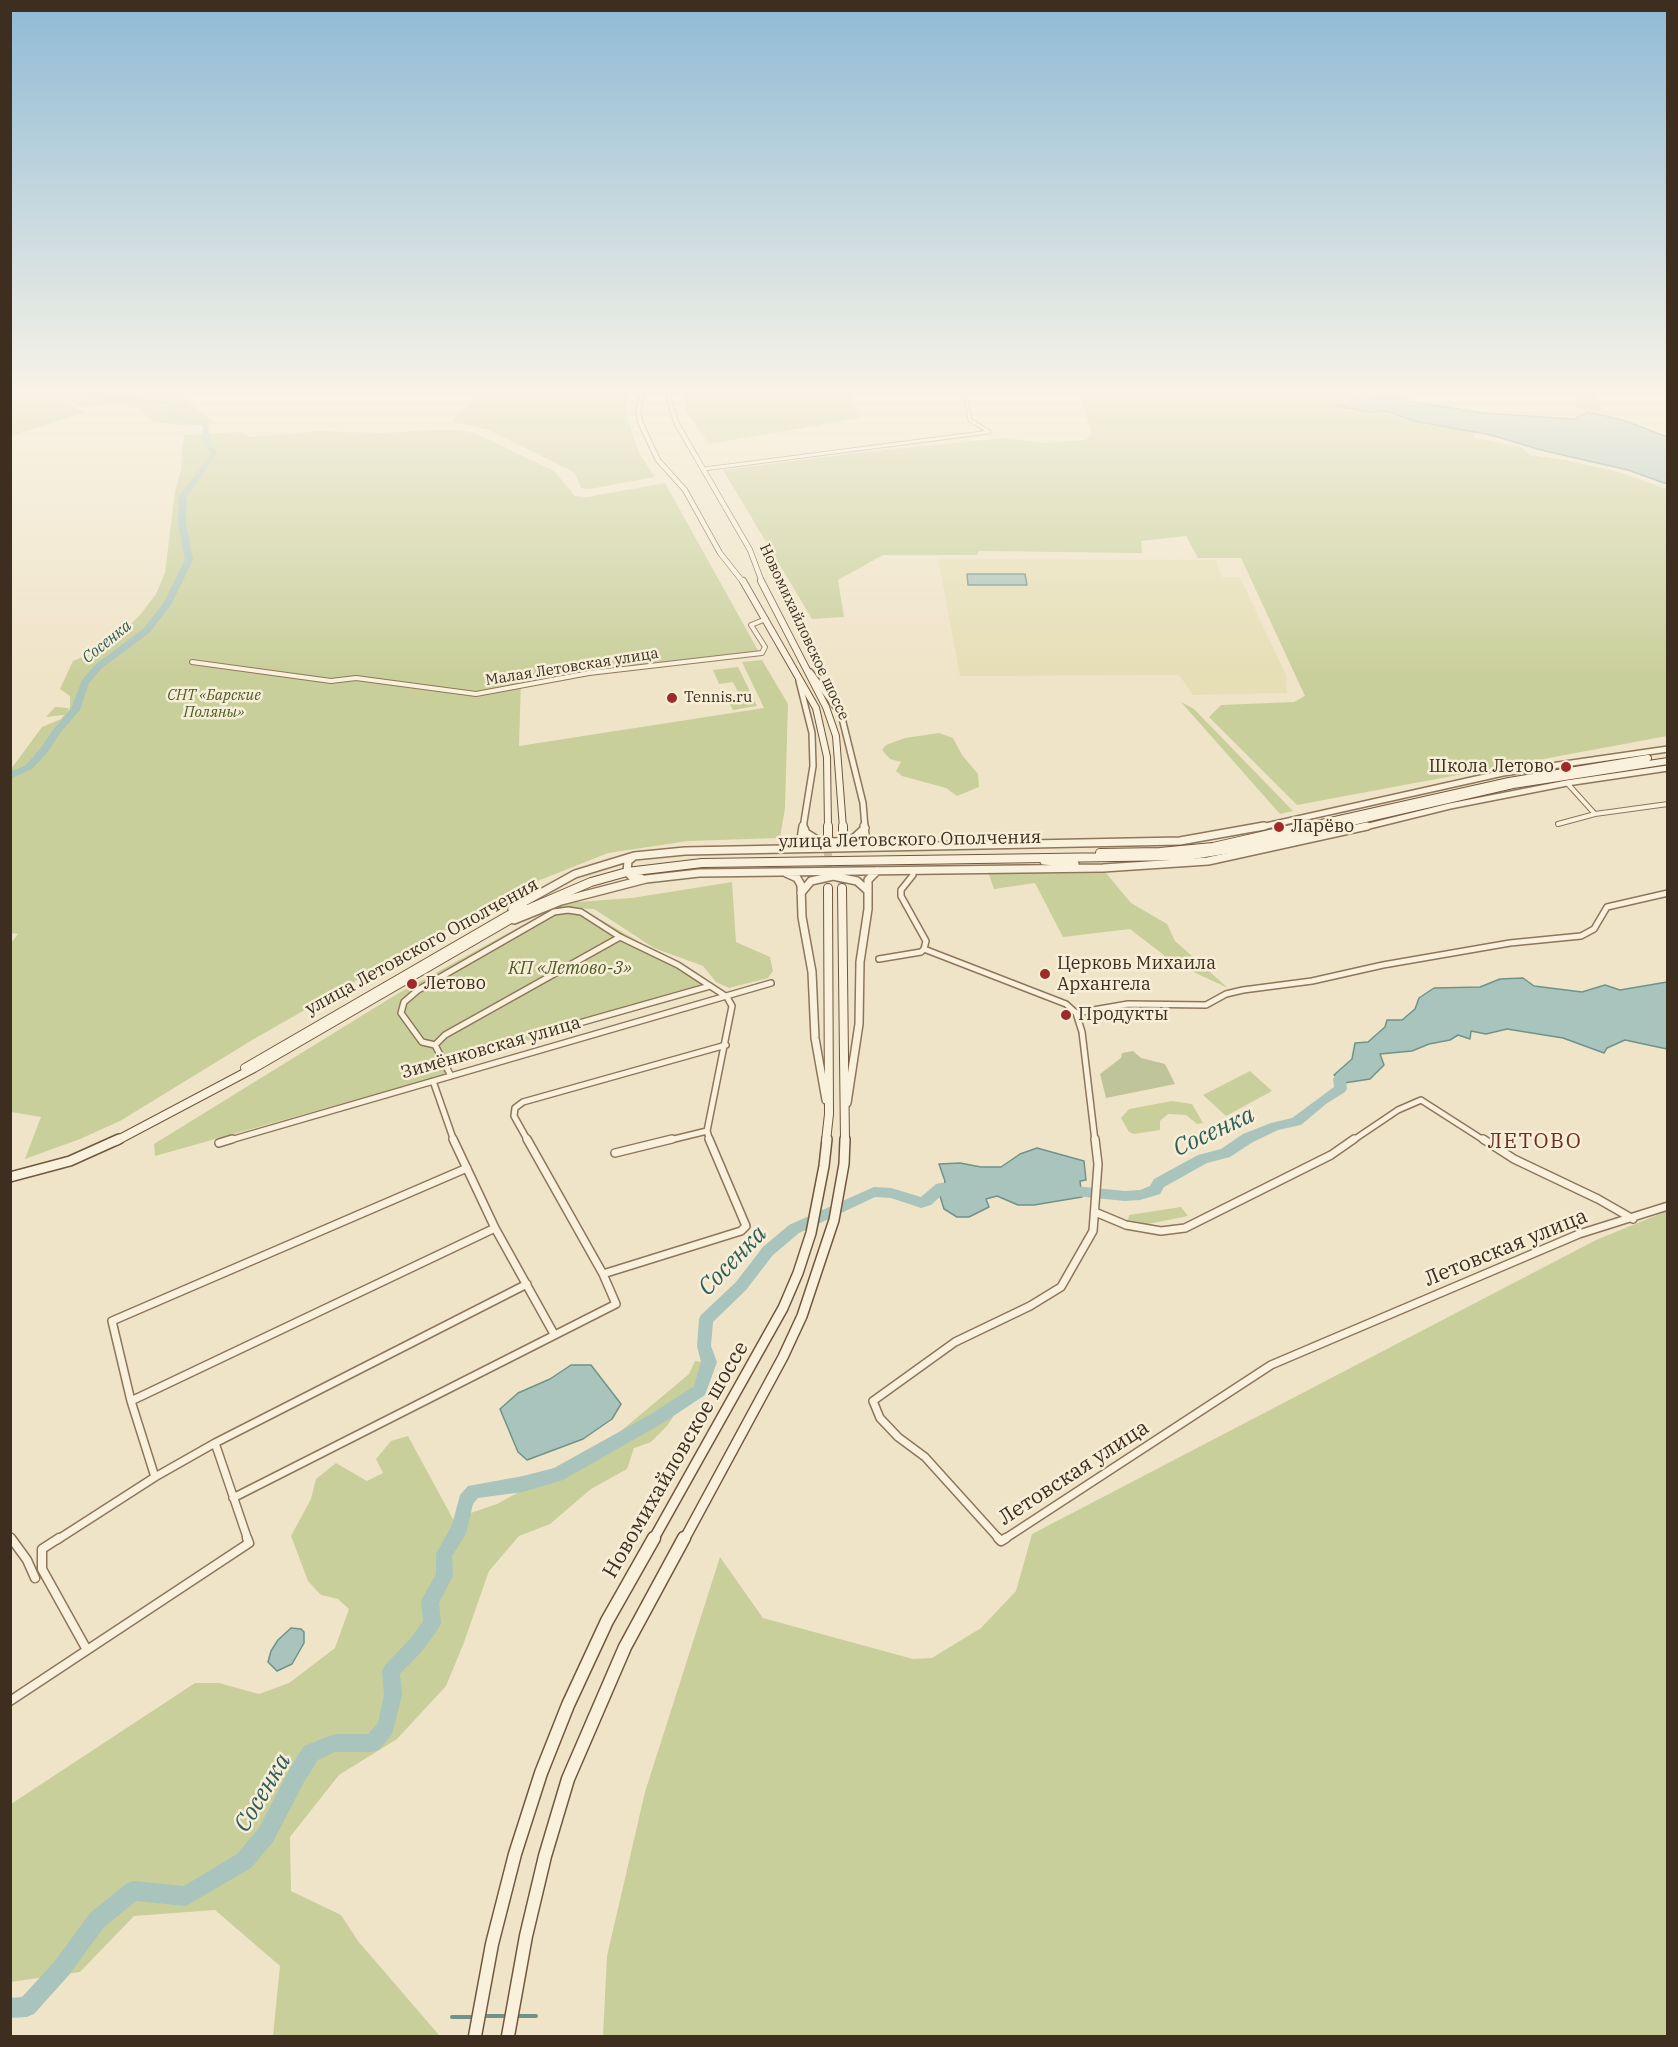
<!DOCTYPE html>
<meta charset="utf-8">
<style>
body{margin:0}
#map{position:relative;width:1678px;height:2047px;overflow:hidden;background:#f0e4c8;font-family:"IBM Plex Serif",serif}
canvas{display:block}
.frame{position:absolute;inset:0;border:12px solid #3d2e20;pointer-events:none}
</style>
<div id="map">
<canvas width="1678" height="2047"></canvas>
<div class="frame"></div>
</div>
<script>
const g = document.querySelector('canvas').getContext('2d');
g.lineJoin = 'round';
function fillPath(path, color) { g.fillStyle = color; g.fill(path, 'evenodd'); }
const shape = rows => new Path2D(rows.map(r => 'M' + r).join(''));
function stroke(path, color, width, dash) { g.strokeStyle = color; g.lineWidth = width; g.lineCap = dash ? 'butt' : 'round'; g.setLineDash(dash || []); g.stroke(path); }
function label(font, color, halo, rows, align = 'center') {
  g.font = font + ' "IBM Plex Serif",serif'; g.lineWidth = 5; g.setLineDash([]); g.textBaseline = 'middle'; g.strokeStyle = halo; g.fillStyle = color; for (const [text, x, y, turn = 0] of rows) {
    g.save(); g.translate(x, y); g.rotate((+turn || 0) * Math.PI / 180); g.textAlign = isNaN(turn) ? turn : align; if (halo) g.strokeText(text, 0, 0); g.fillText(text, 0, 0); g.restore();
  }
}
fillPath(shape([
 [938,559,1216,560,1222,577,1240,577,1286,675,1287,693,1193,695,1179,675,960,676]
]), '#e6deb5');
fillPath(shape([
 [479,389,632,389,625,406,628,420,639,453,655,477,590,489,581,488,575,473,489,430,454,422,453,419,482,392],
 [682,389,846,389,859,418,709,444,687,413],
 [1078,389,1373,389,1405,395,1410,400,1392,398,1370,392,1345,399,1342,403,1350,411,1384,412,1407,420,1476,433,1473,437,1522,448,1530,455,1565,460,1619,472,1667,489,1667,736,1297,805,1209,717,1221,705,1294,702,1305,696,1241,558,1198,558,1186,536,1141,541,1142,553,979,551,977,555,883,555,838,580,844,617,812,619,723,470,864,452,1006,438,1044,443,1085,440,1092,434],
 [1594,389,1605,391,1597,398,1602,411,1587,411,1577,407,1575,402],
 [148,390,177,393,217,424,181,425,153,422,140,409,118,403,85,407,48,394,120,393],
 [11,393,57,400,87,412,11,436],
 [434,430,459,430,477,434,554,471,575,496,587,497,665,483,759,652,521,680,519,746,764,708,742,662,762,660,788,704,785,808,780,838,688,841,608,853,515,890,254,1039,120,1121,80,1139,25,1159,41,1117,11,1112,10,944,18,934,10,933,11,769,42,727,61,719,64,715,46,717,55,707,69,708,66,713,70,708,70,696,60,689,73,661,108,646,140,615,156,594,165,573,175,491,181,470,182,447,185,435,240,432,251,437,317,431,383,433],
 [738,667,757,706,733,710,726,697,739,694,733,682,719,684,713,670],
 [1181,702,1194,709,1293,811,1280,814],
 [939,733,953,738,962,755,978,774,979,787,957,796,946,788,902,776,896,771,901,762,890,759,882,750,886,745,905,738],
 [1106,873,1131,903,1167,924,1175,941,1228,988,1174,963,1130,929,1063,937,1035,883,994,889,989,874],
 [732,882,736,942,770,957,773,971,768,978,729,988,716,982,703,966,654,948,594,909,571,908,586,911,719,988,447,1063,447,1074,155,1156,154,1144,397,994,563,903,632,898],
 [1250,1071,1272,1091,1226,1116,1203,1095],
 [1172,1101,1192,1104,1203,1123,1197,1124,1186,1115,1168,1114,1160,1121,1160,1130,1134,1134,1129,1132,1121,1118,1129,1109],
 [1181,1207,1188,1216,1148,1224,1128,1220,1129,1215],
 [1667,1211,1667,2036,603,2036,607,1956,645,1792,720,1557,763,1618,913,1659,932,1658,981,1628,1016,1591,1032,1534,1596,1240],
 [695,1361,702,1362,704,1371,667,1426,651,1442,634,1448,627,1469,591,1489,550,1524,519,1536,489,1571,463,1645,446,1686,397,1739,339,1775,290,1837,291,1891,341,1915,358,1941,439,2035,437,2036,273,2036,280,1966,215,1910,134,1916,80,1972,11,1982,11,1804,195,1683,219,1683,259,1694,289,1683,335,1648,349,1609,338,1599,321,1595,308,1581,291,1536,311,1499,316,1479,336,1463,367,1481,383,1473,376,1459,391,1441,408,1436,453,1519,497,1504,603,1446,689,1374]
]), '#c9cf9b');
fillPath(shape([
 [1133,1051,1141,1058,1165,1064,1175,1084,1106,1098,1100,1074,1121,1058,1122,1053]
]), '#bfc49a');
const water = shape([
 [1374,391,1378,395,1391,398,1483,413,1574,419,1588,412,1623,420,1667,437,1667,484,1628,470,1541,450,1491,435,1414,421,1386,411,1370,412,1335,406,1346,404,1359,395,1374,391],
 [967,574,1025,574,1027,585,968,585,967,574],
 [1523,978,1534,986,1582,992,1605,985,1620,990,1667,982,1667,1049,1625,1040,1607,1048,1604,1053,1563,1038,1507,1029,1486,1034,1471,1031,1470,1039,1458,1035,1450,1040,1429,1044,1412,1051,1380,1054,1384,1065,1370,1079,1344,1083,1334,1075,1352,1059,1355,1043,1368,1042,1385,1027,1387,1020,1402,1020,1415,1009,1419,998,1434,988,1480,987,1500,979,1523,978],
 [1037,1148,1084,1161,1086,1180,1080,1181,1082,1197,1034,1205,1018,1205,997,1196,986,1199,989,1207,969,1217,957,1217,944,1209,940,1196,945,1181,939,1164,960,1163,981,1167,1001,1167,1020,1154,1037,1148],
 [571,1365,591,1365,621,1404,612,1419,583,1439,527,1460,518,1452,500,1409,518,1393,550,1379,571,1365],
 [291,1628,301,1629,304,1632,304,1643,292,1664,277,1671,268,1662,271,1651,278,1640,291,1628]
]);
fillPath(water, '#a9c4bc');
stroke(water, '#6f938a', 1.5);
stroke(shape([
 [10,389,170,403]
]), '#6f938a', 1.5);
stroke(shape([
 [482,2016,506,2016],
 [515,2016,536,2016],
 [452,2017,473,2017]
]), '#6f938a', 4);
fillPath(shape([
 [161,389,167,389,177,401,175,403,180,408,172,412,184,419,208,423,209,441,217,454,187,496,186,523,193,560,171,605,149,633,102,668,89,683,80,710,60,733,47,753,32,769,10,779,10,772,26,765,40,749,53,730,71,709,82,680,96,664,143,629,163,604,185,560,178,523,179,496,211,454,203,441,203,426,180,422,165,412,165,410,172,407,167,403,170,400,161,389],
 [1351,1065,1355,1067,1357,1070,1346,1081,1347,1089,1345,1092,1326,1104,1301,1125,1278,1130,1253,1142,1230,1157,1207,1163,1164,1187,1160,1194,1140,1200,1125,1201,1065,1195,1060,1194,1058,1190,1060,1186,1065,1185,1125,1191,1140,1190,1150,1186,1154,1179,1198,1155,1221,1149,1243,1134,1271,1123,1292,1118,1334,1087,1333,1079,1335,1076,1351,1065],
 [941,1183,958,1183,963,1184,965,1188,963,1192,958,1193,944,1193,931,1205,921,1208,891,1198,875,1197,799,1233,773,1255,746,1290,713,1322,711,1346,717,1362,705,1395,663,1423,563,1480,523,1492,478,1498,473,1504,466,1534,452,1556,453,1576,439,1603,441,1623,438,1629,423,1650,400,1674,402,1695,392,1734,379,1750,372,1752,335,1752,318,1760,304,1782,273,1842,251,1868,186,1906,136,1901,104,1927,69,1975,34,2014,27,2017,10,2018,10,1998,22,1997,55,1961,90,1913,126,1884,133,1881,184,1886,237,1854,259,1828,290,1768,304,1746,335,1734,368,1734,378,1723,384,1695,382,1671,385,1665,411,1638,423,1621,421,1601,436,1574,436,1554,452,1525,460,1495,468,1486,523,1476,554,1468,653,1413,694,1386,701,1362,697,1346,699,1319,701,1315,736,1282,763,1247,789,1225,874,1187,891,1188,921,1197,936,1184,941,1183]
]), '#a9c4bc');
stroke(shape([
 [828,836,828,888],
 [842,888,843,841]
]), '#ccc0a6', 8, [8, 4]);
const minorFar4 = shape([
 [964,389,970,420,989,432],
 [704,469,989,432]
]);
const minorFar3 = shape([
 [192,662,331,681,356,678,476,694,589,673,762,653,765,647,751,625,766,619],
 [1567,783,1595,814],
 [1558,824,1595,814,1668,804]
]);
const minorFar2 = shape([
 [924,949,1066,1004,1076,1013,1082,1032,1095,1141],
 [879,959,921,952,924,949,926,941,901,896,901,890,913,875,913,870],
 [1076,1013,1128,1004,1206,1005,1226,994,1243,990,1312,981,1383,965,1510,943,1581,936,1594,929,1607,907,1668,893],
 [551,1031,710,986],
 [435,1045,445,1035,620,937],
 [451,1076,435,1045,422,1042,401,1013,404,1002,418,990,554,912,568,910,581,912,620,937,678,965,727,997,732,1006,707,1131,710,1141],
 [433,1081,454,1141],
 [227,1141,771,983],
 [528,1141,514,1116,515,1108,523,1102,726,1045],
 [666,1141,707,1131],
 [1352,1141,1398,1110,1421,1100,1485,1141]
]);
const minorFar1 = shape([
 [453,1139,495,1228,554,1334],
 [1483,1139,1514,1159,1598,1199,1633,1219],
 [219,1143,232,1139],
 [615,1153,672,1139],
 [1095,1212,1126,1225,1161,1231,1185,1228,1331,1155,1354,1139],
 [603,1274,741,1231,746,1226,709,1139],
 [131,1401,495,1228],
 [215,1443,248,1540],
 [155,1477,131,1401,112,1321,467,1168],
 [233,1498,616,1304,603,1274,527,1139],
 [10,1537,12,1540],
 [57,1540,155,1477,215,1443,527,1284],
 [1000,1540,925,1457,898,1437,880,1418,873,1401,955,1342,1030,1306,1061,1287,1093,1231,1098,1164,1095,1139],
 [1003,1540,1271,1365,1579,1234,1668,1206]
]);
const minor = shape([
 [11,1538,27,1560,35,1578],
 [59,1538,42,1549,42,1569,87,1650],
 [998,1538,1001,1541,1006,1538],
 [10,1701,249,1543,247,1538]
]);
const tertiaryFar1 = shape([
 [810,672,841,714,863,803,865,828],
 [799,681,812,733,813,766,803,828],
 [1257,828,1503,773,1668,749],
 [1361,828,1450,806,1567,783,1668,768]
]);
const tertiary = shape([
 [864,826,865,835,869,842,879,846],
 [804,828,806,833,817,840,835,842,852,840,865,828],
 [790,847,801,839,803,826],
 [633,857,628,861,627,872,632,877,641,878],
 [1044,861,1075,864],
 [786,873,797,878,801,885,802,917,812,972,815,1038,826,1100],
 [801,893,811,881,833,876,857,881,868,891],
 [512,909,575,874,634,856,685,851,1180,841,1264,826],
 [514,920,561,901,646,879,699,873,1103,868,1208,861,1367,826],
 [847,1103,859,1024,860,962,868,909,868,880,877,871]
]);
const secondaryFar4 = shape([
 [644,389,638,410,640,422,658,460,685,490,720,553,743,582],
 [669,389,669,400,677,424,750,550,762,582]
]);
const secondaryFar3 = shape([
 [743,581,816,708,827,757,828,828],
 [761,581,826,707,836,736,843,828],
 [1299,828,1509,781,1648,758],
 [1326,828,1513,785,1668,761]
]);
const secondaryFar2 = shape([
 [828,826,828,836],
 [843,826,843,835],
 [1100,853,1160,852,1213,847,1305,826],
 [842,888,845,1141],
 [245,1068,523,907],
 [116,1141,254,1068,528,909,591,882,627,872,702,863,1186,856,1242,847,1332,826],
 [826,1141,829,1114,828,888]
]);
const secondaryFar1 = shape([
 [10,1177,70,1161,119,1139],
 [653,1540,783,1308,798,1273,811,1233,824,1166,827,1139],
 [684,1540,783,1357,802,1316,834,1220,844,1164,845,1139]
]);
const secondary = shape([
 [475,2036,492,1944,515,1854,541,1773,568,1705,607,1621,654,1538],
 [508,2036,526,1936,545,1856,568,1779,625,1647,684,1538]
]);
stroke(minorFar4, '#8d765c', 4.5);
stroke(minorFar3, '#8d765c', 6);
stroke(minorFar2, '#8d765c', 8);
stroke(minorFar1, '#8d765c', 10);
stroke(minor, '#8d765c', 11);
stroke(tertiaryFar1, '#8d765c', 8);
stroke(tertiary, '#8d765c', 10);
stroke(secondaryFar4, '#6f573f', 6);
stroke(secondaryFar3, '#6f573f', 8);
stroke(secondaryFar2, '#6f573f', 10);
stroke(secondaryFar1, '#6f573f', 12);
stroke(secondary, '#6f573f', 15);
stroke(minorFar4, '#faf1dc', 3);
stroke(minorFar3, '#faf1dc', 4);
stroke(minorFar2, '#faf1dc', 5);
stroke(minorFar1, '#faf1dc', 7);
stroke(minor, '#faf1dc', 8);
stroke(tertiaryFar1, '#faf1dc', 5);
stroke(tertiary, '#faf1dc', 7);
stroke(secondaryFar4, '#faf1dc', 4.5);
stroke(secondaryFar3, '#faf1dc', 6);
stroke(secondaryFar2, '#faf1dc', 8);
stroke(secondaryFar1, '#faf1dc', 9);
stroke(secondary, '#faf1dc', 12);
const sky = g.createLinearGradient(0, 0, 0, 676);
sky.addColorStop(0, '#8fbad6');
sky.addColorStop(0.58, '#f8f3e6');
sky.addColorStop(1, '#f8f3e600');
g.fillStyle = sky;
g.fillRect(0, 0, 1678, 676);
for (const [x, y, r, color] of [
 [672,698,6,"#9e2a2b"],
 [1566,767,6,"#9e2a2b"],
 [1279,827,6,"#9e2a2b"],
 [1045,974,6,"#9e2a2b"],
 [412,984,6,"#9e2a2b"],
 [1066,1015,6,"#9e2a2b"]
]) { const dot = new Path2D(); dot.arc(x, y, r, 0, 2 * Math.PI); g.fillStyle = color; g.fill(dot); stroke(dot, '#f7eed8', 2); }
label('15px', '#3d2e20', '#f7eed8', [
 ["Новомихайловское шоссе",804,632,65],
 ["Малая Летовская улица",572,667,-9]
]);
label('italic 15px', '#4d5a26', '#f7eed8', [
 ["СНТ «Барские",214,696],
 ["Поляны»",214,713]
]);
label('15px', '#3d2e20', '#f7eed8', [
 ["Tennis.ru",684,698]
], 'left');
label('italic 16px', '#2f5d5a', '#f7eed8', [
 ["Сосенка",107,642,-39]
]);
label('18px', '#3d2e20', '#f7eed8', [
 ["Школа Летово",1554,767,"right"],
 ["Ларёво",1291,827],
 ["Церковь Михаила",1057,964],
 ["Архангела",1057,985],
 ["Летово",424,984],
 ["Продукты",1078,1015]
], 'left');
label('18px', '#3d2e20', '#f7eed8', [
 ["улица Летовского Ополчения",910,840,-1],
 ["улица Летовского Ополчения",422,947,-29],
 ["Зимёнковская улица",491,1048,-16]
]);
label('italic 18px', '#4d5a26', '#f7eed8', [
 ["КП «Летово-3»",570,969]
]);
g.letterSpacing = '1.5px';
label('21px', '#6b2e1e', '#f7eed8', [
 ["ЛЕТОВО",1535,1142]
]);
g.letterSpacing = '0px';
label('21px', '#3d2e20', '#f7eed8', [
 ["Летовская улица",1506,1248,-22],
 ["Новомихайловское шоссе",676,1460,-60],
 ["Летовская улица",1074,1473,-33]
]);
label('italic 24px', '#2f5d5a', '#f7eed8', [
 ["Сосенка",1214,1132,-25],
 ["Сосенка",733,1261,-46],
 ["Сосенка",263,1793,-59]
]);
</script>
